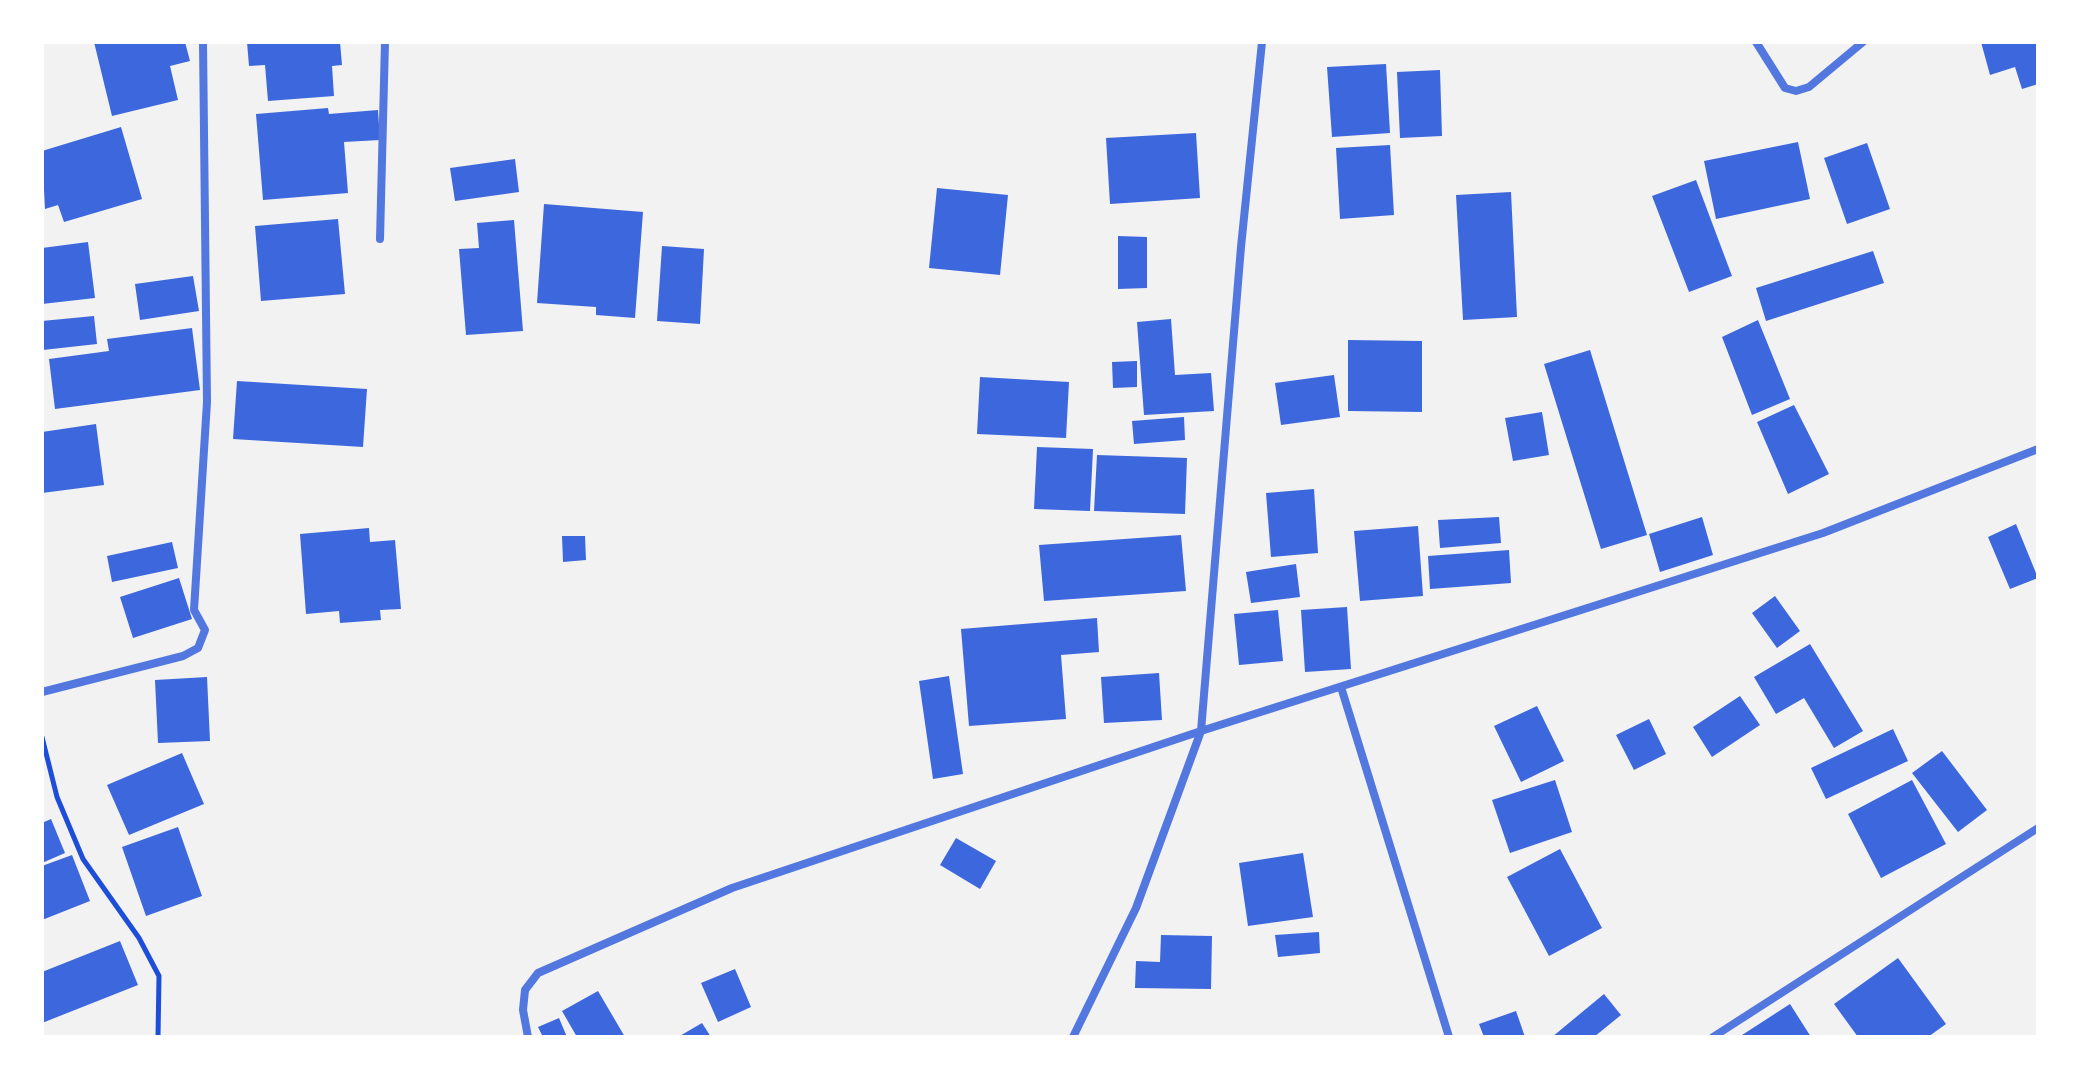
<!DOCTYPE html>
<style>
body{margin:0}
#map{position:relative;width:2080px;height:1079px;overflow:hidden;background:#f2f2f2;font-family:"Noto Serif",serif}
canvas{display:block}
.frame{position:absolute;inset:0;border:44px solid #fff;pointer-events:none}
</style>
<div id="map">
<canvas width="2080" height="1079"></canvas>
<div class="frame"></div>
</div>
<script>
const g = document.querySelector('canvas').getContext('2d');
g.lineJoin = 'round';
function fillPath(path, color) { g.fillStyle = color; g.fill(path, 'evenodd'); }
const shape = rows => new Path2D(rows.map(r => 'M' + r).join(''));
function stroke(path, color, width, dash) { g.strokeStyle = color; g.lineWidth = width; g.lineCap = dash ? 'butt' : 'round'; g.setLineDash(dash || []); g.stroke(path); }
fillPath(shape([
 [94,42,185,42,190,61,170,66,178,100,112,116],
 [247,42,340,42,342,65,332,66,334,96,268,101,265,65,249,66],
 [1981,42,2038,42,2038,84,2022,89,2015,67,1990,75],
 [1386,64,1390,133,1332,137,1327,67],
 [1440,70,1442,136,1400,138,1397,72],
 [328,108,329,114,378,110,380,140,344,142,348,193,263,200,256,114],
 [121,127,142,199,64,222,58,205,45,209,42,151],
 [1196,133,1200,198,1110,204,1106,138],
 [1798,142,1810,199,1716,219,1704,161],
 [1867,143,1890,209,1847,224,1824,158],
 [1390,145,1394,215,1340,219,1336,148],
 [515,159,519,192,455,201,450,168],
 [1696,180,1732,276,1689,292,1652,196],
 [937,188,1008,195,1000,275,929,268],
 [1511,192,1517,317,1463,320,1456,195],
 [544,204,643,212,635,318,596,315,596,307,537,303],
 [338,219,345,294,261,301,255,226],
 [514,220,523,331,466,335,459,249,479,248,477,223],
 [1118,236,1147,237,1147,288,1118,289],
 [88,242,95,298,42,304,42,248],
 [662,246,704,249,700,324,657,321],
 [1873,251,1884,283,1766,321,1756,288],
 [193,276,199,311,140,320,135,284],
 [94,316,97,344,43,350,42,321],
 [1171,319,1175,375,1211,373,1214,411,1144,415,1137,322],
 [1758,320,1790,399,1752,415,1722,337],
 [192,328,200,390,55,409,49,359,109,351,107,339],
 [1348,340,1422,341,1422,412,1348,411],
 [1590,350,1647,535,1601,549,1544,364],
 [1137,361,1137,387,1113,388,1112,362],
 [1334,375,1340,417,1281,425,1275,383],
 [980,377,1069,382,1066,438,977,434],
 [237,381,367,389,363,447,233,439],
 [1794,405,1829,474,1788,494,1757,422],
 [1542,412,1549,455,1513,461,1505,418],
 [1184,417,1185,440,1134,444,1132,421],
 [96,424,104,485,42,493,42,432],
 [1037,447,1093,449,1090,511,1034,509],
 [1097,455,1187,458,1185,514,1094,511],
 [1314,489,1318,553,1271,557,1266,493],
 [1499,517,1501,543,1440,548,1438,520],
 [1702,517,1713,555,1660,572,1649,534],
 [2016,524,2038,578,2010,589,1988,537],
 [1418,526,1423,596,1360,601,1354,531],
 [369,528,370,542,395,540,401,609,380,610,381,620,340,623,339,611,306,614,300,534],
 [1181,535,1186,591,1044,601,1039,545],
 [562,536,585,536,586,560,563,562],
 [172,542,178,568,112,582,107,556],
 [1509,550,1511,583,1430,589,1428,556],
 [1296,564,1300,597,1251,603,1246,572],
 [179,578,192,619,133,638,120,597],
 [1775,596,1800,631,1777,648,1752,613],
 [1347,607,1351,669,1305,672,1301,610],
 [1278,610,1283,661,1239,665,1234,614],
 [1097,618,1099,652,1061,655,1066,719,969,726,961,629],
 [1810,644,1863,731,1834,748,1804,698,1776,714,1754,677],
 [1159,673,1162,720,1104,723,1101,677],
 [949,676,963,774,933,779,919,681],
 [207,677,210,741,158,743,155,680],
 [1740,696,1760,725,1712,757,1693,727],
 [1537,706,1564,761,1521,782,1494,726],
 [1649,719,1666,754,1634,770,1616,735],
 [1893,729,1908,761,1826,799,1811,768],
 [1942,751,1987,810,1958,832,1912,773],
 [182,753,204,804,129,835,107,785],
 [1555,780,1572,832,1510,853,1492,800],
 [1912,780,1946,844,1881,878,1848,814],
 [51,819,65,853,42,863,42,823],
 [178,827,202,896,146,916,122,847],
 [956,838,996,861,980,889,940,865],
 [1560,849,1602,928,1549,956,1507,877],
 [1303,853,1313,917,1248,926,1239,863],
 [72,855,90,901,42,920,42,866],
 [1319,932,1320,953,1278,957,1275,935],
 [1161,935,1212,936,1211,989,1135,988,1136,961,1160,962],
 [120,941,138,985,42,1023,42,972],
 [1898,958,1946,1024,1928,1037,1858,1037,1834,1004],
 [735,969,751,1007,718,1022,701,983],
 [598,991,625,1037,577,1037,562,1011],
 [1604,994,1621,1015,1594,1037,1552,1037],
 [1790,1004,1811,1037,1739,1037],
 [1516,1011,1525,1037,1484,1037,1479,1024],
 [559,1018,567,1037,543,1037,538,1027],
 [702,1023,711,1037,678,1037]
]), '#3d67dc');
stroke(shape([
 [42,737,57,797,83,859,139,938,159,976,158,1037]
]), '#1d4ed8', 5);
stroke(shape([
 [1756,42,1785,88,1796,91,1809,87,1863,42],
 [380,239,385,42],
 [1341,687,1449,1037],
 [42,692,183,656,198,648,205,630,194,610,207,402,203,42],
 [528,1037,523,1010,525,990,538,973,732,888,1201,731,1823,533,2038,449],
 [1073,1037,1136,908,1201,731,1241,247,1262,42],
 [1713,1037,2038,828]
]), '#5277de', 8);
</script>
